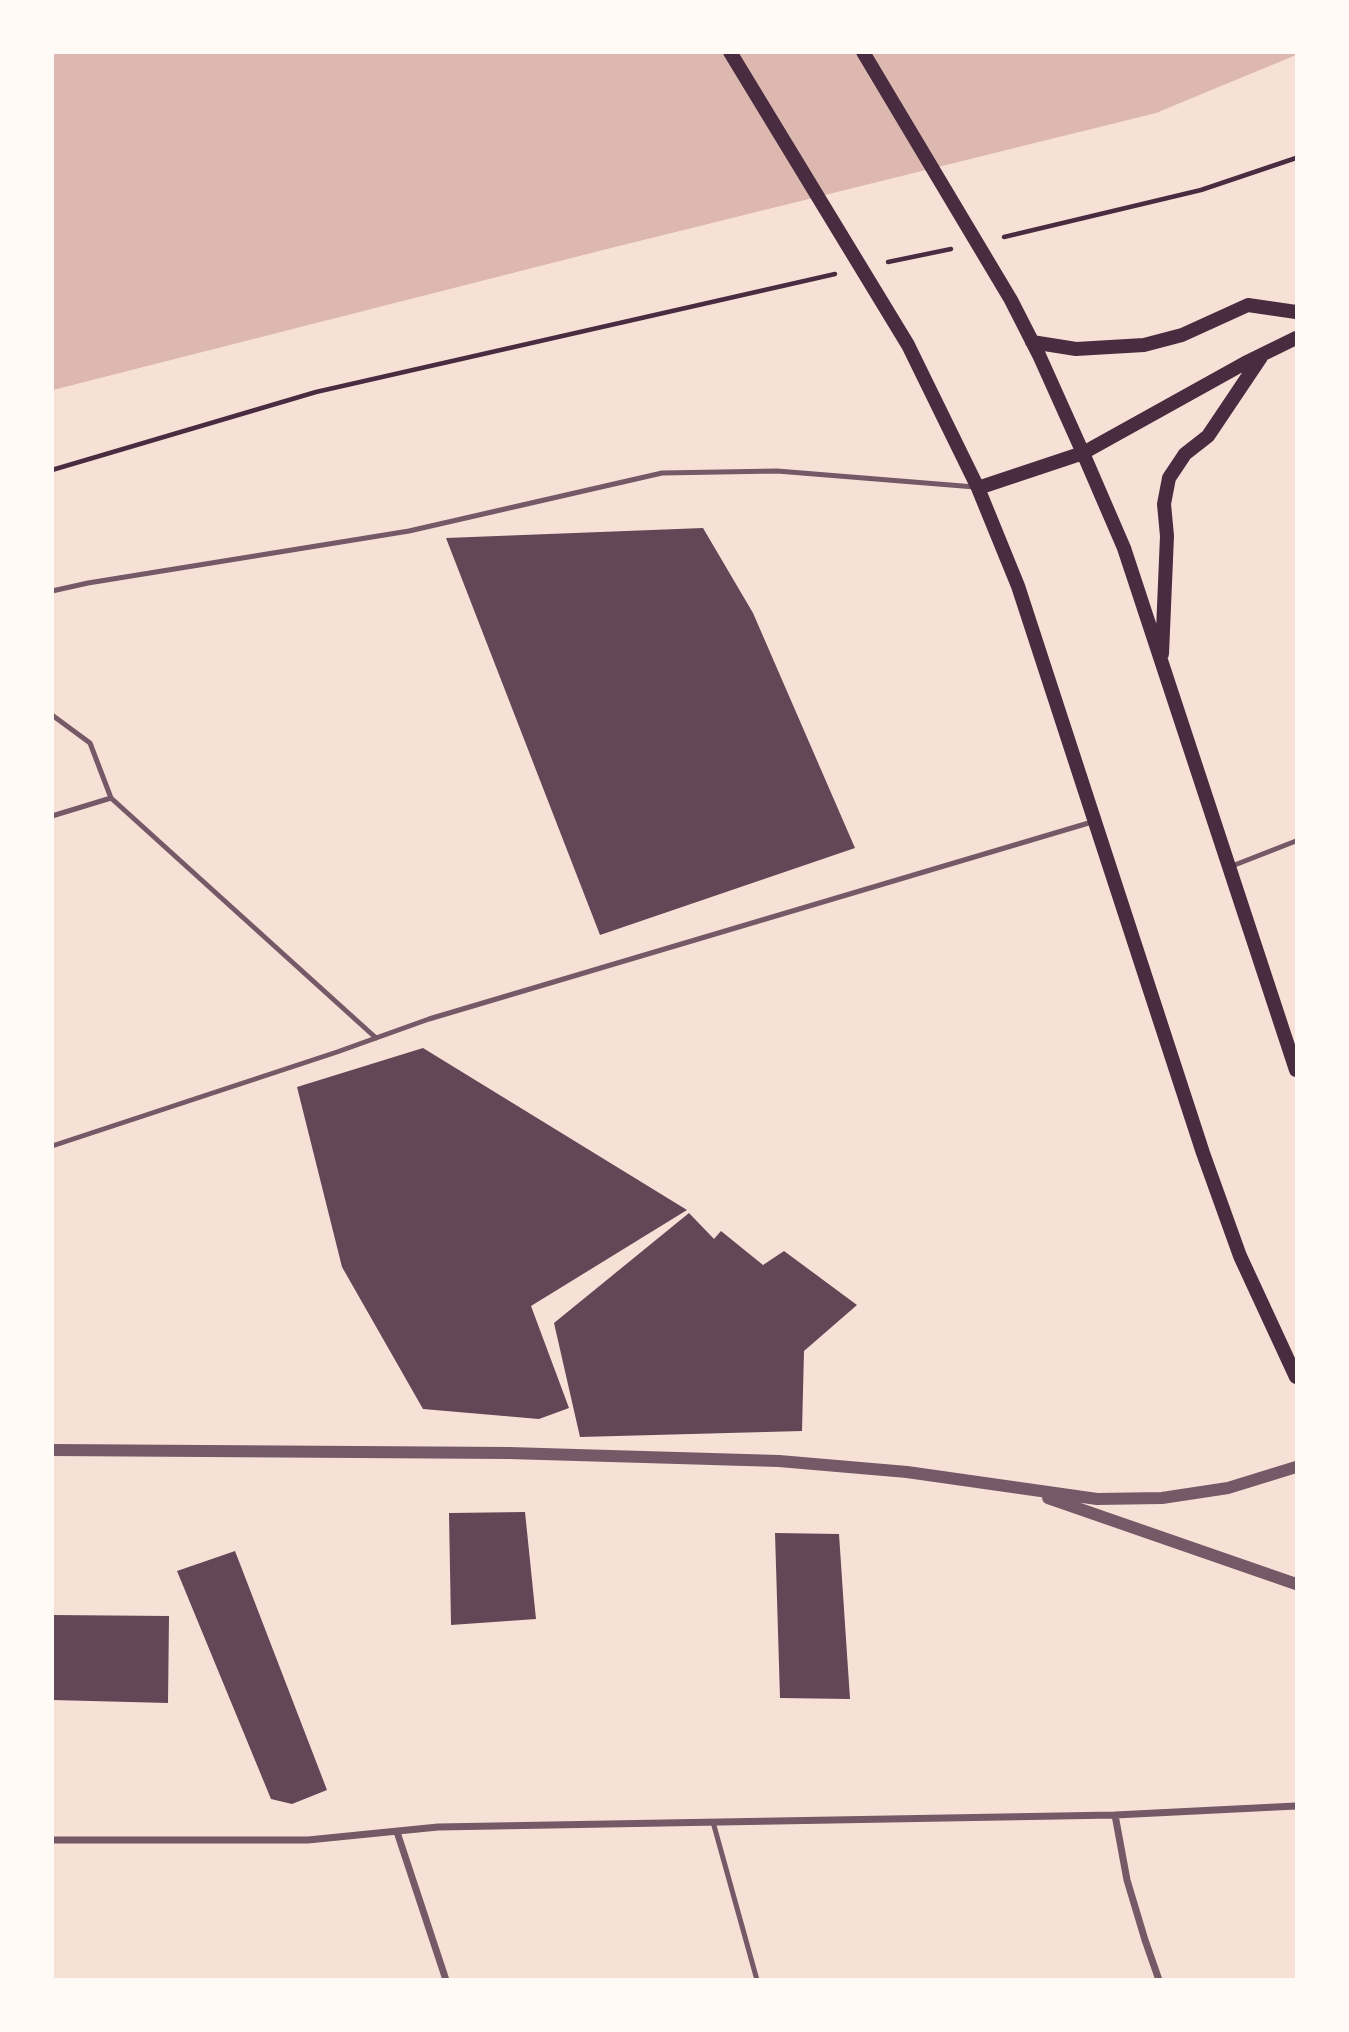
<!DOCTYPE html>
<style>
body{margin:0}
#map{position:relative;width:1349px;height:2032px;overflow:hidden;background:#f7e1d7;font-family:Lora,serif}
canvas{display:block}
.frame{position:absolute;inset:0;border:54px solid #fffaf5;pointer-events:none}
</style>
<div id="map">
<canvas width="1349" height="2032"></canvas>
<div class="frame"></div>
</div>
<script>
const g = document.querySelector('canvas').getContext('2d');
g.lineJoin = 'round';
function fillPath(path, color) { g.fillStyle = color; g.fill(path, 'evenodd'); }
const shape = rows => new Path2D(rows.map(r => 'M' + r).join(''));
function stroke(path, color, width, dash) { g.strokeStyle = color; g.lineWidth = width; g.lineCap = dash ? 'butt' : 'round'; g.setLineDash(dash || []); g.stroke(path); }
fillPath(shape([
 [53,53,1296,53,1296,55,1156,113,607,249,53,390]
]), '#dcb8b0');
fillPath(shape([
 [703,528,753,613,855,848,600,935,446,538],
 [423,1048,687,1210,531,1306,569,1408,539,1419,423,1409,342,1267,297,1087],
 [689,1213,714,1239,721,1231,763,1265,784,1251,857,1305,804,1351,802,1431,580,1437,554,1323],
 [525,1512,536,1619,451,1625,449,1513],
 [775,1533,839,1534,850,1699,780,1698],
 [235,1551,327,1790,292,1804,271,1799,177,1571],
 [52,1615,169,1616,168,1703,52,1700]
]), '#644757');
stroke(shape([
 [1004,237,1201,190,1296,158],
 [888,262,951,249],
 [52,470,316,392,835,274]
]), '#4a2c40', 4.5);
stroke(shape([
 [52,591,88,583,409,531,662,473,777,471,975,487],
 [52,715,90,743,111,798,52,816],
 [111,798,376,1038],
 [1232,866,1296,841],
 [52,1146,337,1052,429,1019,1092,822],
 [713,1822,757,1980]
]), '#755966', 5);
stroke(shape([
 [1115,1815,1127,1880,1145,1940,1159,1980],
 [397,1832,446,1980],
 [52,1840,308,1840,438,1827,1115,1815,1296,1806]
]), '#755966', 7);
stroke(shape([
 [52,1450,509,1453,779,1461,907,1472,1097,1499,1162,1498,1228,1488,1296,1467],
 [1048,1498,1296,1584]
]), '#755966', 12);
stroke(shape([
 [730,52,908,345,978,488,1018,586,1203,1153,1240,1256,1296,1377],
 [863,52,1011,300,1039,355,1083,453,1124,548,1296,1070],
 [1032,342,1076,349,1144,345,1182,335,1248,305,1296,312],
 [978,488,1083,453,1245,363,1296,338],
 [1162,654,1167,536,1164,504,1169,478,1185,454,1208,436,1261,357]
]), '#4a2c40', 14);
</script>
